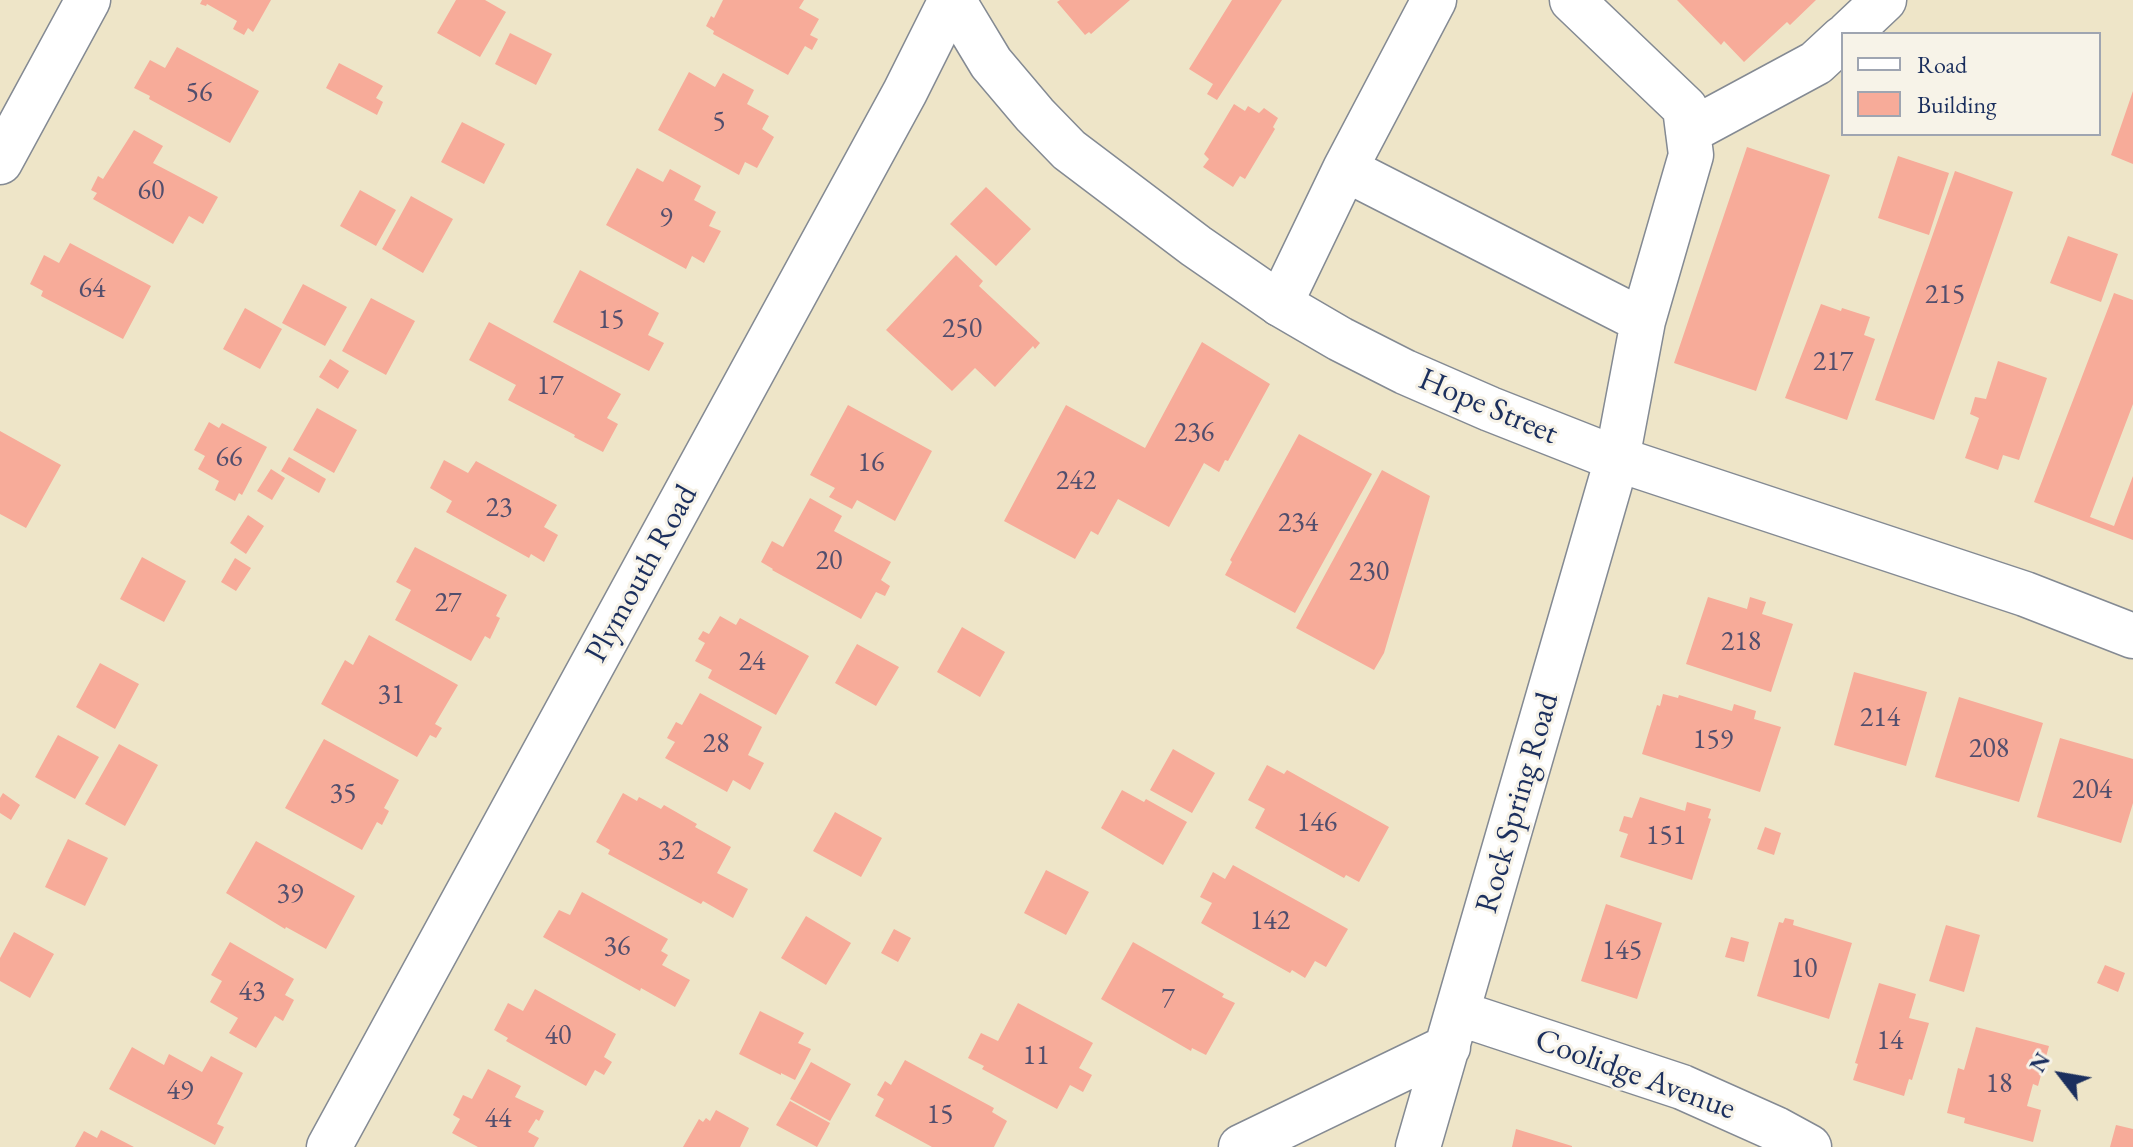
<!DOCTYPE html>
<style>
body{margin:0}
#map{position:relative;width:2133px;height:1147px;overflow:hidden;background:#eee5c8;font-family:"EB Garamond",serif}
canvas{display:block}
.legend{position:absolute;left:1841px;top:32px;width:260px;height:104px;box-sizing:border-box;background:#f7f3e8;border:2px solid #9fa5b1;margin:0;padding:10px 14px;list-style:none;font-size:24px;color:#1b2f5e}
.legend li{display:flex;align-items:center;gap:16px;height:40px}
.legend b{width:40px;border:2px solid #9fa5b1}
.north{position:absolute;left:2021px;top:1035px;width:80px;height:80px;-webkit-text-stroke:6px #f7f3e8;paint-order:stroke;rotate:301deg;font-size:22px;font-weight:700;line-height:32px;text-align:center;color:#1b2f5e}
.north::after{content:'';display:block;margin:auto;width:28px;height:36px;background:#1b2f5e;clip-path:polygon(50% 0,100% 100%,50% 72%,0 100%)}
</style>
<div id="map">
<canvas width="2133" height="1147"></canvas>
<ul class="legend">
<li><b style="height:10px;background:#fff"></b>Road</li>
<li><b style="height:22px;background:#f7ab99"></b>Building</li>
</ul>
<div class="north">N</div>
</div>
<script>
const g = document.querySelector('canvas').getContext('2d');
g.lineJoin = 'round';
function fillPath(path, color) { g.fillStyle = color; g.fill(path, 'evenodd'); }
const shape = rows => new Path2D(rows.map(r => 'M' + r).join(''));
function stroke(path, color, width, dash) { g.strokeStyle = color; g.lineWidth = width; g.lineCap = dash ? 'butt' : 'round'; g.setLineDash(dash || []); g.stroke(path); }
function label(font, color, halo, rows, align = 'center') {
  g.font = font + ' "EB Garamond",serif'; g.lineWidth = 6; g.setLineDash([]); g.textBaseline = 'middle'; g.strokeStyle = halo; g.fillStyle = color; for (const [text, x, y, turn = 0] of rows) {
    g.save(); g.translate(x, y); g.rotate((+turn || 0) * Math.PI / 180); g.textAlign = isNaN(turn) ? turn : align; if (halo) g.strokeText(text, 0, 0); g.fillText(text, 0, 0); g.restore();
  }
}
fillPath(shape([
 [202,0,271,0,253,32,248,28,244,35,233,29,237,21,207,4,206,6,200,4],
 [456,0,485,0,506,12,480,57,437,33],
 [723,0,804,0,799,8,819,19,810,35,818,39,812,50,805,46,788,75,713,34,714,31,706,26,711,16,714,18],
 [1060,0,1130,0,1091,34,1089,32,1085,35,1057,2],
 [1232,0,1282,0,1217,100,1207,94,1213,84,1189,69],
 [1677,0,1816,0,1790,25,1787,22,1744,62,1724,41,1721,45],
 [510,33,552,54,536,85,495,64],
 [177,47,259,91,230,143,149,99,150,96,134,88,150,60,165,68],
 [339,63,383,86,376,98,383,102,377,115,326,88],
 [689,72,715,87,723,73,754,90,747,104,769,116,762,129,774,137,757,168,745,162,739,175,658,130],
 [2133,91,2133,164,2111,155],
 [1234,104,1245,111,1248,106,1259,113,1264,108,1278,118,1273,127,1275,129,1245,179,1240,176,1233,187,1203,167,1209,159,1204,154],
 [462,122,505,144,484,184,441,162],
 [134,130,163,146,153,163,218,197,203,224,189,216,173,244,93,199,97,193,91,190,98,176,103,179],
 [1747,147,1830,175,1756,391,1674,363],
 [1898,156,1949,173,1929,235,1878,218],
 [637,168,663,182,670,169,701,186,694,200,716,212,709,226,721,231,704,263,692,256,686,269,606,225],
 [1955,171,2013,192,1934,420,1875,400],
 [986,187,1031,229,996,266,950,224],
 [360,190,396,210,376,246,340,226],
 [411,196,453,219,423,273,382,249],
 [2068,236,2118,254,2101,302,2050,283],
 [70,243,151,286,123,339,41,296,43,291,30,284,44,255,59,263],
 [956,255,983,281,979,286,1040,343,1035,349,1033,346,995,387,975,368,952,391,886,330],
 [580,270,659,313,648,335,664,343,649,371,553,322],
 [303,284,347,307,325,346,282,323],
 [2114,293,2133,300,2133,404,2090,517,2114,526,2133,476,2133,540,2034,502],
 [371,298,415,321,386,375,342,351],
 [1821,304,1841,311,1842,308,1870,317,1864,335,1875,339,1847,420,1785,398],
 [245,308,282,329,260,369,223,349],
 [489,322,621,394,607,418,618,424,603,452,574,437,575,435,508,400,516,385,469,360],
 [1202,342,1270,384,1228,461,1225,460,1219,472,1204,463,1169,527,1118,499,1098,535,1091,531,1075,559,1004,521,1066,405,1145,448],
 [330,359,349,371,338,389,319,377],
 [1998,361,2047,378,2019,460,2003,455,1998,470,1965,458,1979,418,1970,414,1975,397,1986,399],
 [848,405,932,451,895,521,857,500,852,509,829,497,835,488,810,475],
 [317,408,357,430,334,473,293,450],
 [209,422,219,428,222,423,267,447,242,495,239,493,235,501,215,490,219,481,198,469,205,456,194,450],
 [0,431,61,465,26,528,0,514],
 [1299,434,1372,474,1295,613,1225,575,1232,562,1230,560],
 [289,457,326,479,319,493,281,471],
 [444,460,468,473,476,461,557,505,544,527,558,535,544,562,531,554,529,558,446,512,452,501,430,488],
 [271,469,285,478,272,500,257,491],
 [1382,470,1430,496,1384,653,1374,670,1296,628],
 [810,498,842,516,834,531,891,562,881,580,890,586,885,596,876,592,861,619,772,570,773,569,761,562,772,541,783,547],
 [248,515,264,526,246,554,230,543],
 [415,547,507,595,496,616,500,618,490,639,485,636,471,661,395,620,411,590,396,582],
 [142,557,186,581,164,622,120,599],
 [235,558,251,568,236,591,221,582],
 [1708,597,1747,609,1750,597,1766,602,1762,614,1793,624,1771,692,1686,664],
 [720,616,736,625,740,618,809,656,776,715,708,678,712,670,695,661,705,643,698,639,703,631,709,634],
 [962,627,1005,652,980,697,937,672],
 [369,635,458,685,435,724,442,728,436,738,430,735,417,757,321,704,345,660,353,665],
 [857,644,899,667,876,706,835,683],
 [100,663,139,684,115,729,76,707],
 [1854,672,1927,692,1906,766,1834,745],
 [700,693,762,727,748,755,764,763,750,790,733,780,727,792,665,758,675,742,667,738,676,722,682,725],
 [1663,694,1678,698,1679,695,1732,711,1734,704,1756,711,1754,719,1781,727,1760,792,1642,754,1657,705,1660,706],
 [1959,697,2043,723,2019,802,1935,777],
 [58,735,99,757,75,799,35,777],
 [2060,738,2133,759,2133,803,2121,843,2037,817],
 [324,739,399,780,384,808,389,811,382,825,377,822,362,850,285,808],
 [119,744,158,765,125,826,85,804],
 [1173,749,1215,773,1192,813,1150,790],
 [1267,765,1284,774,1287,770,1389,827,1359,882,1346,875,1344,878,1255,828,1265,809,1248,800],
 [1122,790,1144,802,1146,799,1187,822,1163,865,1101,828],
 [3,793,20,805,11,820,0,813,0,798],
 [623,793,637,801,639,797,661,809,664,805,697,824,695,827,731,847,717,873,748,889,733,918,703,901,701,904,608,854,610,850,596,842],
 [1640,797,1685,811,1687,802,1711,809,1708,818,1711,819,1692,880,1620,857,1628,834,1619,831,1624,816,1632,818],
 [835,812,882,838,861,877,813,851],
 [1765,827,1781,833,1774,855,1757,849],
 [68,839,108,858,85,906,45,887],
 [256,841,355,896,326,949,286,927,285,929,226,893],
 [1233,865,1348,929,1326,967,1315,961,1305,978,1292,970,1290,973,1201,923,1212,903,1200,897,1213,872,1225,879],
 [1046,870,1089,892,1066,935,1024,913],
 [582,892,668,939,661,951,668,955,662,965,690,980,675,1007,641,988,640,991,543,937,559,910,570,915],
 [1606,904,1662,923,1637,999,1581,981],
 [806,916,851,943,826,985,781,958],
 [1785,918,1794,920,1793,925,1852,943,1829,1019,1757,996,1779,922,1783,923],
 [1946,925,1980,935,1964,992,1929,981],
 [894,929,911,938,898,962,881,953],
 [14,932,54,954,30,998,0,981,0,958],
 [1731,937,1749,942,1744,962,1725,957],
 [230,942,294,979,285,995,294,1000,283,1021,275,1016,256,1048,229,1033,238,1018,210,1002,222,981,211,975],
 [1133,942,1224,994,1222,997,1235,1003,1206,1055,1192,1048,1191,1051,1101,999],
 [2105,965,2125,973,2118,992,2097,983],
 [1879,983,1916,994,1909,1018,1929,1023,1912,1080,1909,1079,1904,1096,1853,1080,1858,1064,1855,1063],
 [535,989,616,1034,604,1057,612,1062,604,1075,595,1070,586,1086,506,1041,508,1038,494,1030,508,1003,523,1011],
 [1018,1003,1093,1043,1079,1068,1092,1075,1083,1092,1070,1085,1057,1109,982,1069,984,1066,968,1058,981,1033,998,1041],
 [760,1011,804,1033,798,1043,811,1049,795,1080,781,1073,781,1075,739,1054],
 [1976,1027,2049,1046,2038,1086,2033,1084,2027,1106,2041,1110,2033,1142,1964,1123,1965,1118,1947,1113,1958,1068,1964,1070],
 [132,1047,164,1065,169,1054,202,1072,211,1056,243,1073,217,1124,224,1127,215,1145,109,1089],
 [905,1060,994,1108,992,1112,1007,1121,994,1147,932,1147,875,1116,884,1099,877,1095,885,1081,891,1085],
 [811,1062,851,1084,830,1121,790,1099],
 [488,1069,521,1086,515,1097,544,1111,539,1121,536,1119,528,1132,539,1138,534,1147,478,1147,452,1133,460,1119,453,1115,463,1095,472,1099],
 [790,1101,830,1123,817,1147,776,1125],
 [716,1110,749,1128,740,1147,683,1147,699,1119,703,1122,706,1118,710,1121],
 [2116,1125,2133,1129,2133,1147,2110,1147],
 [1516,1129,1572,1146,1572,1147,1512,1147],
 [101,1130,134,1147,75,1147,84,1131,97,1138]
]), '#f7ab99');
const minor = shape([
 [1848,34,1884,0],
 [1688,132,1816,63,1843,38],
 [0,162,88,0],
 [1345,169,1643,321],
 [1280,304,1345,169,1434,0],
 [1458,1013,1682,1087,1776,1129,1809,1147],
 [329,1147,905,92,951,0],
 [1241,1147,1448,1047],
 [1418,1147,1617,459,1643,321,1691,155,1685,108,1572,0]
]);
const major = shape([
 [953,0,991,63,1035,115,1069,150,1196,246,1280,304,1340,339,1405,372,1490,409,1617,459,2025,594,2133,636]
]);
stroke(minor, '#848a93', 47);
stroke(major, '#848a93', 47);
stroke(minor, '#fff', 44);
stroke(major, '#fff', 44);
label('28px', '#524e6d', null, [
 ["56",199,93],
 ["5",719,122],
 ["60",151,191],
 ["9",666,218],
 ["64",92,289],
 ["215",1945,295],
 ["15",611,320],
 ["250",962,329],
 ["217",1833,362],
 ["17",550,386],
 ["236",1194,433],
 ["66",229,458],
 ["16",871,463],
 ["242",1076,481],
 ["23",499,508],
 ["234",1298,523],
 ["20",829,561],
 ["230",1369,572],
 ["27",448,603],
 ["218",1741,642],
 ["24",752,662],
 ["31",391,695],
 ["214",1880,718],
 ["159",1713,740],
 ["28",716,744],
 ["208",1989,749],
 ["204",2092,790],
 ["35",343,794],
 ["146",1317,823],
 ["151",1666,836],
 ["32",671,851],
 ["39",290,894],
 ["142",1270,921],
 ["36",617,947],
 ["145",1622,951],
 ["10",1804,969],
 ["43",252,992],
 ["7",1168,999],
 ["40",558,1036],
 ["14",1890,1041],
 ["11",1036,1056],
 ["18",1999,1084],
 ["49",180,1091],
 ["15",940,1115],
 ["44",498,1119]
]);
label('32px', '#1b2f5e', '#f7f3e8', [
 ["Hope Street",1488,407,23],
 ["Plymouth Road",642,574,-61],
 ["Rock Spring Road",1518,803,-74],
 ["Coolidge Avenue",1635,1075,20]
]);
</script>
